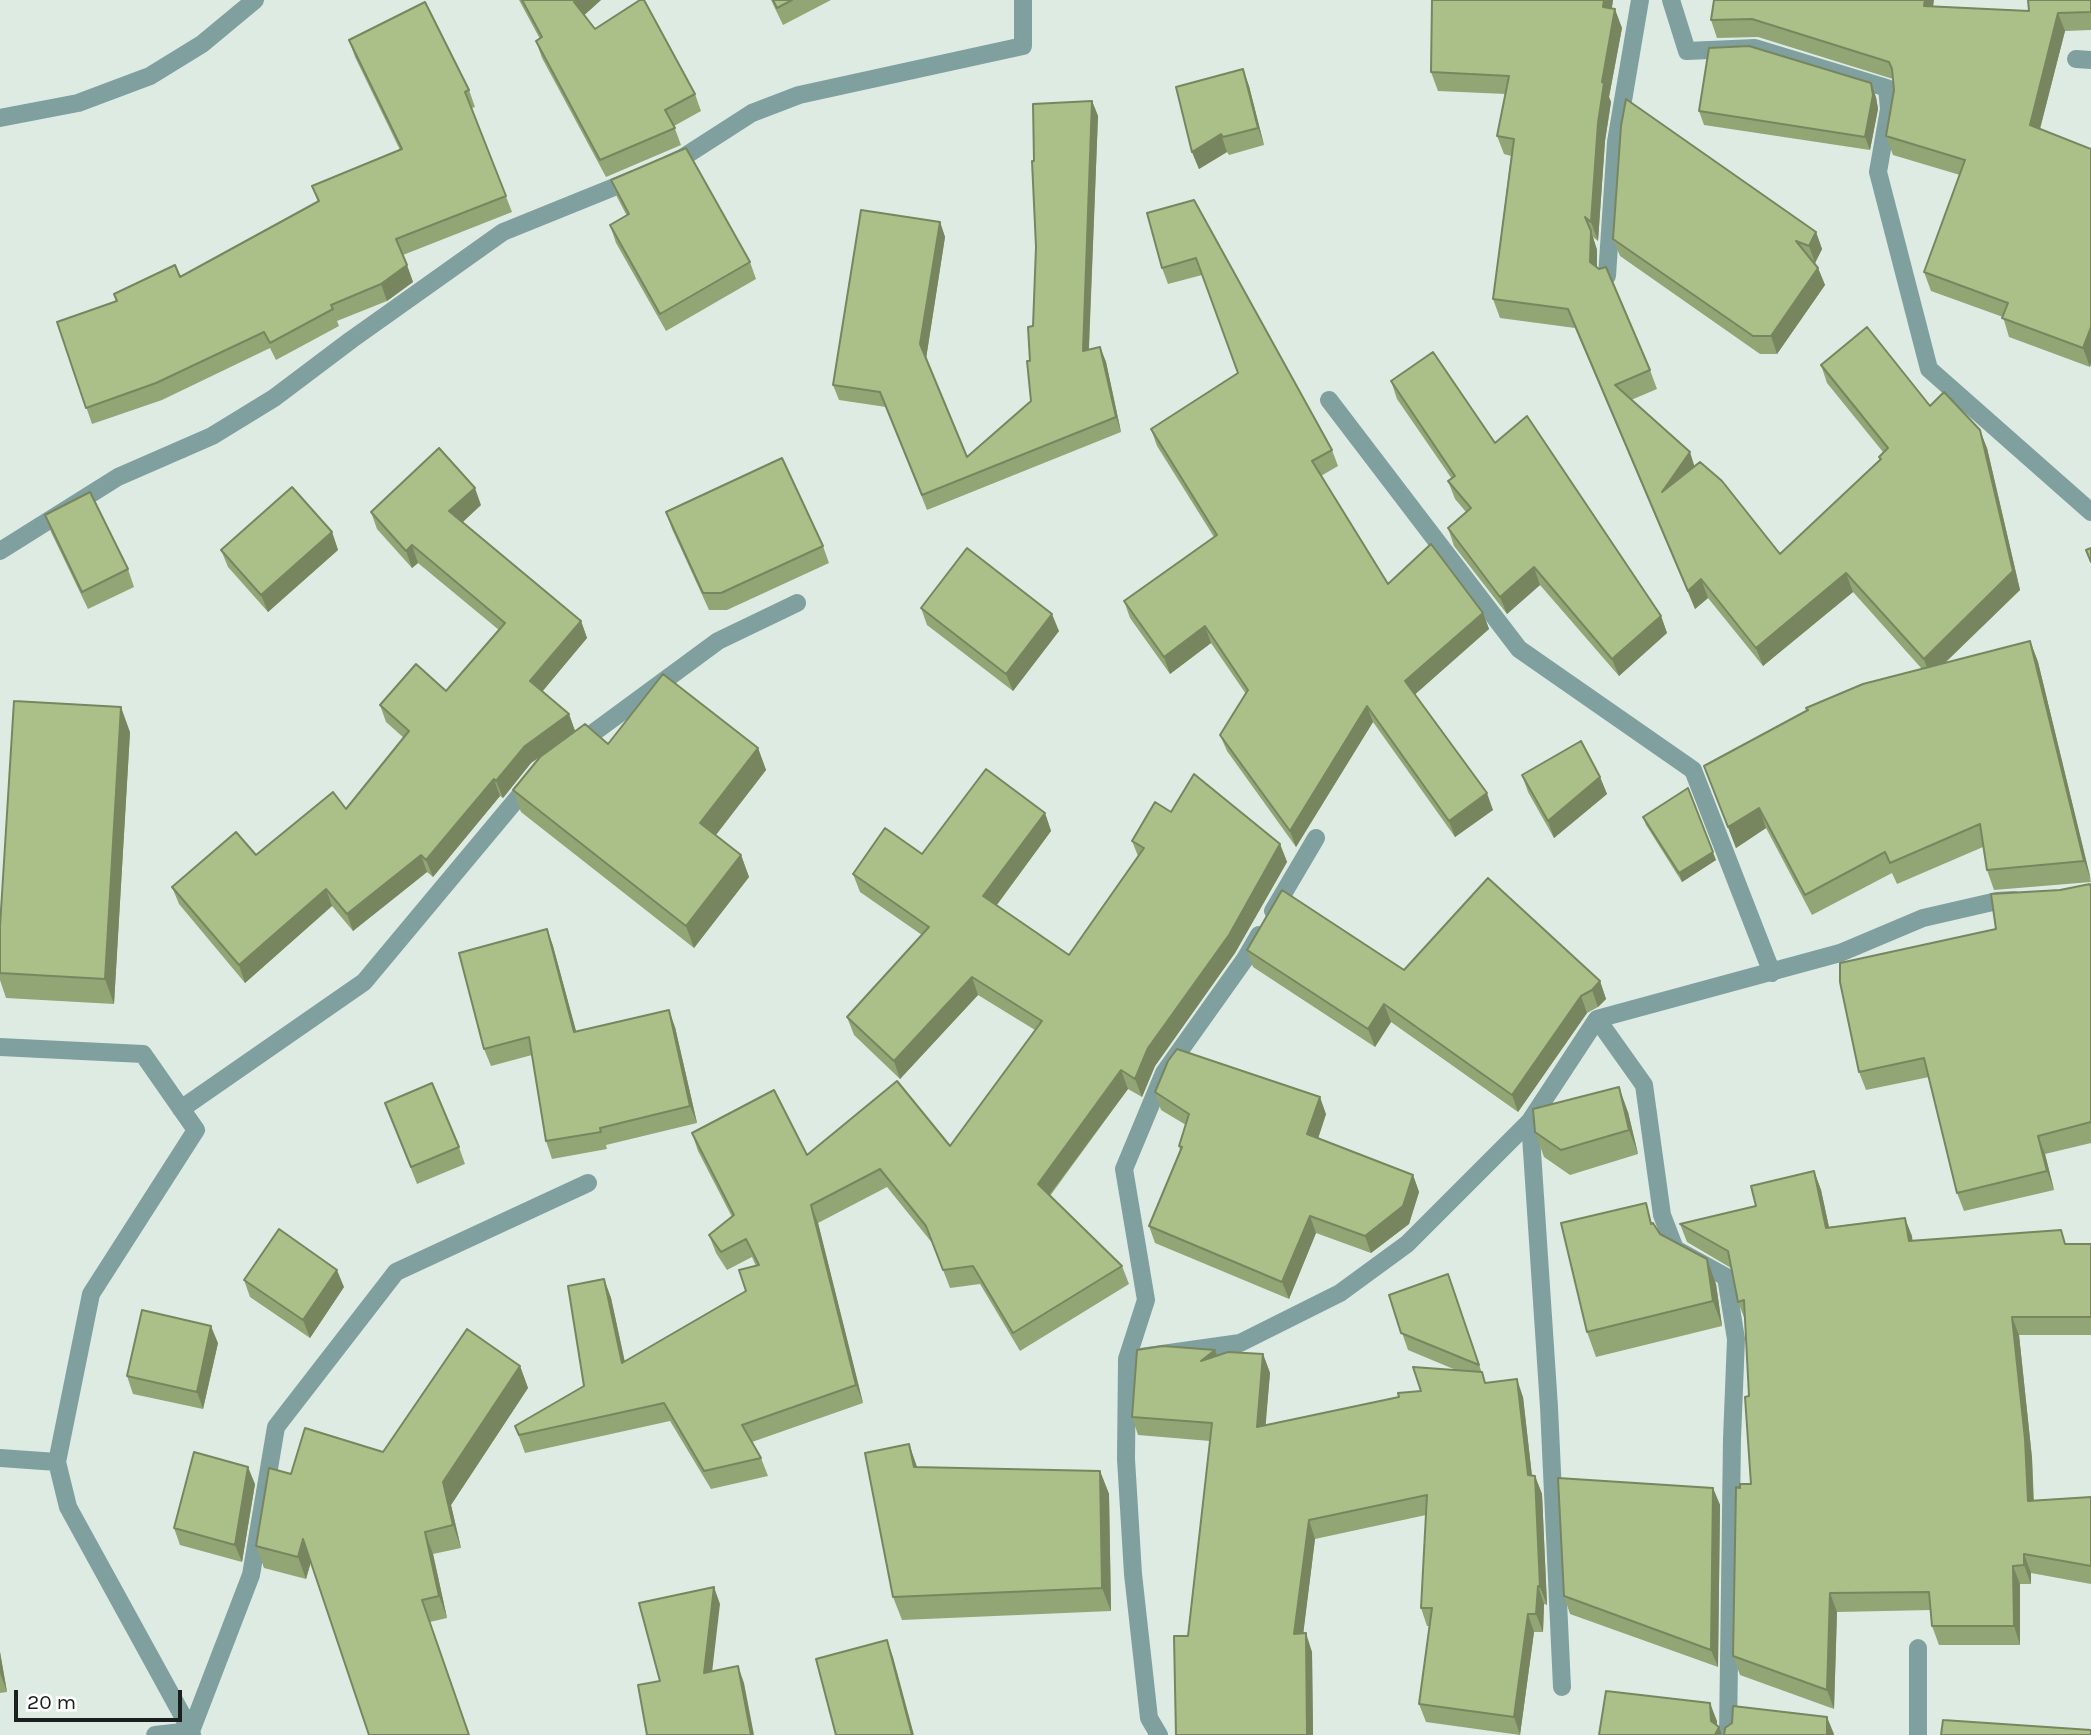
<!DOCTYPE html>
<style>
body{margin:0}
#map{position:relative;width:2091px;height:1735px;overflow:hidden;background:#deebe3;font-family:Karla,sans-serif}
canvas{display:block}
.scale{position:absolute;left:14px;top:1690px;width:168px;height:32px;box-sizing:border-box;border:4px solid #1b1f1d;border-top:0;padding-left:9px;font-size:21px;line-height:24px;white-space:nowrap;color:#1b1f1d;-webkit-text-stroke:5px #fff;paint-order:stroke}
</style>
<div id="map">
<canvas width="2091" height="1735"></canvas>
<div class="scale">20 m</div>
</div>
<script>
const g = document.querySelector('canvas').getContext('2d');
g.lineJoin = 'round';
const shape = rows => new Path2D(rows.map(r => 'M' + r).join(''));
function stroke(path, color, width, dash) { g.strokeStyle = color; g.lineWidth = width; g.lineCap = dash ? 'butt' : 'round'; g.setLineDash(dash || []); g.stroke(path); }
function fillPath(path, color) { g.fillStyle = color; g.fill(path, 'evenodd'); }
stroke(shape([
 [1671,0,1687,51,1755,48,1887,88,1889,109,1878,172,1929,369,2091,512],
 [2076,59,2091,60],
 [0,118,78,103,150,76,202,44,255,0],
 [669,164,682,158,752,113,799,95,1023,46,1023,0],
 [1607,276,1616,142,1640,0],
 [1329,400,1519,649,1693,770,1772,973],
 [0,551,118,477,212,436,274,398,351,340,503,232,634,179],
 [574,747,718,641,797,603],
 [1273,911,1316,838],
 [1597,1019,1644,1085,1662,1215,1675,1249,1726,1277,1736,1339,1732,1439,1728,1735],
 [0,1047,143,1054,196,1130,91,1294,57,1462],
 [181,1109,364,982,531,782],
 [1530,1121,1549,1407,1562,1687],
 [1127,1359,1240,1343,1340,1293,1407,1244,1530,1121,1597,1019,1840,953,1923,918,1997,901,2014,900],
 [0,1458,57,1462,68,1507,191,1731],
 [191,1731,251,1575,276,1427,396,1272,588,1183],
 [155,1735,191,1731,192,1735],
 [1159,1735,1149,1718,1133,1574,1126,1459,1127,1359,1146,1300,1124,1169,1164,1073,1245,959,1259,935],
 [1918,1735,1918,1648]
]), '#7fa09f', 18);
fillPath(shape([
 [519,0,601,0,584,15,595,29,695,94,701,111,674,126,681,145,606,177,542,58,536,41,540,39],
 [771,0,831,0,783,25],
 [1432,0,1613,0,1612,8,1622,28,1609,97,1611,102,1605,141,1598,241,1593,237,1597,250,1597,267,1650,370,1657,389,1631,400,1780,554,1880,460,1879,457,1883,452,1827,383,1821,365,1930,406,1987,448,2020,590,1945,663,2030,641,2038,662,2091,882,1994,890,1987,870,1983,847,1897,884,1892,873,1812,915,1766,828,1736,848,1712,786,1807,711,1806,708,1922,669,1853,592,1763,666,1708,598,1695,609,1575,328,1500,318,1493,299,1511,156,1504,154,1497,136,1506,94,1438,91,1431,72],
 [2091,0,2091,30,2065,31,2040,129,2091,149,2091,363,2090,367,2009,337,2003,317,1931,291,1924,272,1960,175,1893,155,1886,136,1894,90,1893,79,1758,37,1717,38,1711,20,1933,6,2029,11],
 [349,40,469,90,475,107,472,108,512,212,403,255,413,282,387,301,337,321,339,326,276,360,270,348,162,400,92,424,57,322,116,301,114,294,180,277,318,202,312,186,400,150,355,57],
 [1243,69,1249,86,1264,145,1229,155,1227,152,1199,169,1192,152],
 [1876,97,1878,109,1870,150,1704,125,1699,111],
 [1092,101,1098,116,1089,350,1100,347,1106,362,1121,432,927,510,886,407,839,400,833,385,940,222,945,237,926,358,967,457,1031,401,1030,361,1033,326,1036,247,1034,161],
 [611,180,750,262,756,279,666,331,616,243,610,225,627,216,617,197],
 [1194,200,1332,450,1338,466,1321,476,1388,584,1483,613,1489,629,1415,694,1493,810,1455,837,1373,722,1296,847,1227,751,1220,735,1246,694,1211,643,1170,674,1130,618,1124,601,1214,537,1157,446,1151,429,1238,373,1202,275,1168,284,1162,268],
 [1816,232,1822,249,1815,263,1818,268,1825,285,1777,354,1760,354,1620,256,1613,239],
 [1391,381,1495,443,1661,616,1667,633,1619,676,1540,585,1507,614,1454,546,1448,528,1466,512,1455,499,1448,481,1452,479,1397,399],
 [481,505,463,522,581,621,587,638,542,691,569,714,575,731,608,744,758,748,766,770,716,835,741,855,749,877,694,948,521,812,513,790,540,757,531,763,503,798,500,796,433,877,427,872,353,931,332,906,245,983,179,904,172,887,256,855,346,809,404,738,386,722,380,705,446,691,499,630,418,563,412,568,377,529,371,512],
 [666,512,823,546,829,563,727,610,709,610,672,529],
 [45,515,128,569,134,587,88,609,51,532],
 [332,532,338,550,268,612,228,567,221,550],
 [921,608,1059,631,1013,691,927,625],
 [130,732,114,1004,6,998,0,980,0,926],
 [1522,775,1600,777,1607,794,1554,838,1528,792],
 [1171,812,1280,844,1287,862,1235,953,1155,1066,1142,1097,1128,1089,1050,1196,1122,1266,1129,1284,1020,1351,980,1284,950,1288,933,1244,887,1187,818,1223,863,1403,752,1442,761,1458,768,1476,711,1489,670,1421,525,1453,515,1426,584,1386,604,1279,611,1298,625,1362,746,1291,756,1266,752,1257,727,1270,716,1253,709,1235,732,1217,698,1151,692,1133,807,1155,950,1146,1035,1030,978,995,900,1079,854,1035,847,1017,922,935,860,892,853,874,922,854,1045,813,1051,831,997,905,1069,955,1138,856,1132,841],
 [1643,817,1716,860,1682,882,1646,825],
 [2091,887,2091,1143,2045,1154,2054,1190,1964,1211,1957,1193,1929,1077,1866,1090,1859,1072,1996,929,2060,890],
 [547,929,553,946,576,1032,675,1027,697,1123,606,1145,607,1149,552,1159,546,1141,532,1055,491,1066,484,1049],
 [1247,950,1404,970,1600,981,1606,999,1598,1007,1587,1013,1518,1112,1391,1022,1375,1047,1253,967],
 [1155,1092,1326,1114,1318,1138,1413,1175,1419,1192,1409,1224,1371,1253,1316,1233,1289,1299,1155,1243,1149,1226,1180,1150,1179,1146,1186,1125,1161,1110],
 [385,1103,459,1147,465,1164,417,1184],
 [1628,1112,1638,1154,1570,1175,1544,1157,1535,1132],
 [1814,1171,1821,1190,1829,1227,1905,1218,1912,1241,2091,1244,2091,1335,2019,1335,2032,1458,2034,1501,2091,1497,2091,1584,2031,1573,2031,1584,2020,1584,2020,1645,1939,1645,1932,1626,1931,1610,1837,1612,1834,1709,1740,1675,1733,1656,1740,1488,1751,1484,1749,1396,1745,1320,1738,1302,1731,1268,1687,1242,1680,1224,1756,1206],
 [1653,1223,1660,1234,1716,1284,1722,1326,1596,1357,1587,1332],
 [1448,1274,1485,1382,1523,1397,1532,1476,1535,1476,1542,1494,1547,1605,1544,1604,1543,1632,1534,1632,1520,1735,1426,1722,1419,1704,1429,1626,1427,1626,1421,1608,1426,1515,1315,1539,1303,1633,1312,1652,1313,1735,1176,1735,1210,1441,1138,1435,1132,1417,1217,1356,1263,1354,1270,1373,1265,1425,1399,1397,1421,1391,1456,1370,1408,1350,1389,1295],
 [244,1280,344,1287,310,1338,250,1297],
 [218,1343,203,1409,133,1394,127,1376],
 [520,1366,528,1388,451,1505,461,1548,433,1554,447,1618,430,1622,311,1562,306,1579,264,1568,256,1546,291,1474,383,1452],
 [909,1444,917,1467,1100,1471,1109,1494,1111,1611,902,1620,893,1597],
 [255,1484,242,1562,180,1545,174,1528],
 [1713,1488,1720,1505,1718,1667,1570,1614,1564,1596],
 [0,1652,7,1692,0,1693]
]), '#92a575');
fillPath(shape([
 [576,0,601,0,580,19,574,2],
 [1604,0,1613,0,1609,25,1603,7],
 [1925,0,1934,0,1931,24,1924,6],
 [1615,9,1622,28,1609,97,1611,102,1605,141,1598,241,1591,222,1598,123,1602,82],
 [2058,13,2065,31,2036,144,2030,125],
 [1243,69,1249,86,1264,145,1258,128],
 [1871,83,1876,97,1878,109,1870,150,1865,137],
 [1092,101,1098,116,1088,366,1083,351],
 [1221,134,1227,152,1199,169,1192,152],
 [940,222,945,237,926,359,920,344],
 [1591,231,1597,250,1597,280,1590,262],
 [1816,232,1822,249,1815,263,1809,246],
 [407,265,413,282,387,301,381,284],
 [1818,268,1825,285,1777,354,1771,336],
 [2091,327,2091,363,2090,367,2083,348],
 [1100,347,1106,362,1121,432,1116,417],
 [1980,430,1987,448,2020,590,1930,677,1924,659],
 [1690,452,1696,471,1662,492],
 [475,488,481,505,456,528,449,511],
 [332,532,338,550,268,612,261,595],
 [412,545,418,563,412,568,406,551],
 [1534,567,1540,585,1507,614,1500,597],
 [1846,573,1853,592,1763,666,1756,648],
 [1701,579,1708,598,1695,609,1688,591],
 [1483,613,1489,629,1411,698,1405,681],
 [1052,614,1059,631,1013,691,1006,674],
 [1661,616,1667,633,1619,676,1612,659],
 [581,621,587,638,537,698,530,681],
 [1205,626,1211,643,1170,674,1164,657],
 [2030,641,2038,662,2091,880,2084,861],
 [1367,706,1373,722,1296,847,1290,831],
 [121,707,130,732,114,1004,105,979],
 [569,714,575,731,531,763,503,798,496,781,525,746],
 [758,748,766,770,708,845,700,823],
 [1600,777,1607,794,1554,838,1548,821],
 [494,779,500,796,433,877,426,860],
 [1487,793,1493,810,1455,837,1449,821],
 [1759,808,1766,828,1736,848,1728,827],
 [1045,813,1051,831,990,914,983,896],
 [1280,844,1287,862,1235,953,1155,1066,1142,1097,1135,1079,1148,1048],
 [1713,852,1716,860,1682,882,1679,873],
 [421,855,427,872,353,931,347,914],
 [741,855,749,877,694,948,686,926],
 [326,889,332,906,245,983,239,965],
 [547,929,553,946,581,1049,574,1032],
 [972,977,978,995,900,1079,894,1061],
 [1600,981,1606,999,1598,1007,1592,990],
 [1581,996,1587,1013,1518,1112,1512,1095],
 [1384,1004,1391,1022,1375,1047,1368,1029],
 [669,1010,675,1027,697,1123,690,1106],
 [1121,1070,1128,1089,1044,1202,1038,1184],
 [1619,1087,1628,1112,1638,1154,1629,1130],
 [1320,1097,1326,1114,1314,1151,1307,1134],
 [2038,1136,2045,1154,2054,1190,2047,1171],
 [1814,1171,1821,1190,1833,1246,1826,1228],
 [1413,1175,1419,1192,1409,1224,1371,1253,1365,1236],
 [811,1205,818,1223,863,1403,856,1385],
 [1310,1216,1316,1233,1289,1299,1282,1282],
 [1905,1218,1912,1236,1915,1260,1909,1241],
 [1707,1259,1716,1284,1722,1326,1713,1301],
 [337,1270,344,1287,310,1338,303,1320],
 [604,1279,611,1298,629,1382,622,1363],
 [2012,1317,2019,1335,2032,1458,2034,1520,2028,1501],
 [211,1326,218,1343,203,1409,197,1392],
 [1215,1350,1222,1369,1201,1361],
 [1263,1354,1270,1373,1264,1445,1257,1427],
 [520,1366,528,1388,451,1505,461,1548,453,1525,443,1482],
 [1517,1379,1523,1397,1534,1494,1528,1475],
 [909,1444,917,1467,914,1467],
 [248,1467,255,1484,242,1562,235,1545],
 [1100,1471,1109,1494,1111,1611,1102,1588],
 [1535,1476,1542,1494,1547,1605,1540,1587],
 [1713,1488,1720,1505,1718,1667,1711,1650],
 [1309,1520,1315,1539,1301,1652,1294,1634],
 [425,1532,433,1554,447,1618,439,1596],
 [303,1539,311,1561,306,1579,298,1557],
 [2024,1554,2031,1573,2031,1584,2024,1565],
 [2013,1566,2020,1584,2020,1645,2014,1626],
 [1538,1586,1544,1604,1543,1632,1536,1614],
 [714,1587,720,1604,710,1690,704,1673],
 [1830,1593,1837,1612,1834,1709,1827,1690],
 [1528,1614,1534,1632,1520,1735,1514,1717],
 [1306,1633,1312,1652,1313,1735,1307,1735],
 [887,1640,893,1657,914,1735,912,1735],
 [0,1652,7,1692,0,1673],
 [738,1666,744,1683,754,1735,751,1735],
 [1710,1703,1717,1721,1717,1731,1719,1727,1722,1735,1715,1735,1711,1721],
 [1827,1717,1834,1734,1834,1735,1827,1735]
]), '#77865f');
const building = shape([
 [522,0,576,0,574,2,595,29,640,0,644,0,695,94,665,110,675,128,600,160,536,41,542,37,522,0],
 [773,0,792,0,777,8,773,0],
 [1432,0,1604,0,1603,7,1615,9,1602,82,1604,83,1598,123,1591,222,1585,217,1591,231,1590,262,1599,269,1606,267,1650,370,1615,385,1690,452,1662,492,1700,462,1722,481,1780,554,1881,459,1879,457,1888,448,1821,365,1867,327,1930,406,1944,392,1980,430,2013,571,1924,659,1846,573,1756,648,1701,579,1688,591,1568,309,1493,299,1514,139,1497,136,1509,76,1431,72,1432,0],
 [1714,0,1925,0,1924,6,2029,11,2028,0,2091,0,2091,12,2058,13,2030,125,2091,149,2091,327,2083,348,2002,318,2008,303,1924,272,1965,160,1886,136,1894,90,1892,69,1889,62,1752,19,1711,20,1714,0],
 [425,2,469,90,465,92,506,196,396,239,407,265,381,284,331,305,333,309,270,343,264,332,156,383,86,408,57,322,117,301,114,294,175,265,180,277,319,201,312,186,402,149,349,40,425,2],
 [1749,46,1871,83,1873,95,1865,137,1699,111,1709,48,1749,46],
 [1243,69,1258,128,1223,137,1221,134,1192,152,1176,87,1243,69],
 [1626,99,1816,232,1809,246,1796,241,1818,268,1771,336,1753,336,1613,239,1621,126,1626,99],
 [1092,101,1083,351,1100,347,1116,417,922,495,880,392,833,385,861,210,940,222,920,344,967,457,1031,401,1027,361,1030,361,1028,327,1033,326,1036,247,1032,161,1034,161,1033,104,1092,101],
 [686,148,750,262,660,314,610,225,629,214,611,180,686,148],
 [1194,200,1332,450,1312,461,1388,584,1431,544,1483,613,1405,681,1487,793,1449,821,1367,706,1290,831,1220,735,1248,690,1205,626,1164,657,1124,601,1217,535,1151,429,1238,373,1196,258,1162,268,1147,213,1194,200],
 [1433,352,1495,443,1527,416,1661,616,1612,659,1534,567,1500,597,1448,528,1471,508,1448,481,1455,476,1391,381,1433,352],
 [439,448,475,488,449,511,581,621,530,681,569,714,525,746,496,781,494,779,426,860,421,855,347,914,326,889,239,965,172,887,236,832,256,855,333,792,346,809,409,731,380,705,416,664,446,691,505,623,412,545,406,551,371,512,439,448],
 [782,458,823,546,721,593,703,593,666,512,782,458],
 [292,487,332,532,261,595,221,550,292,487],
 [90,492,128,569,82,592,45,515,90,492],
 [967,548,1052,614,1006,674,921,608,967,548],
 [2091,548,2091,562,2086,550,2091,548],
 [2030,641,2084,861,1987,870,1980,824,1890,863,1885,852,1805,895,1759,808,1728,827,1704,766,1808,710,1806,708,1863,684,2030,641],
 [663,674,758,748,700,823,741,855,686,926,513,790,540,757,585,724,608,744,663,674],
 [14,701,121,707,105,979,0,973,0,926,14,701],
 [1581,741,1600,777,1548,821,1522,775,1581,741],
 [986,769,1045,813,983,896,1069,955,1144,848,1132,841,1155,802,1171,812,1194,774,1280,844,1229,935,1148,1048,1135,1079,1121,1070,1038,1184,1122,1266,1013,1333,973,1266,943,1270,926,1226,880,1169,811,1205,856,1385,742,1425,761,1458,704,1471,664,1403,519,1435,515,1426,584,1386,568,1286,604,1279,622,1363,746,1291,739,1270,759,1265,746,1239,721,1252,709,1235,734,1215,692,1133,774,1090,807,1155,897,1081,950,1146,1042,1021,972,977,894,1061,847,1017,929,927,853,874,885,828,922,854,986,769],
 [1688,788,1713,852,1679,873,1643,817,1688,788],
 [1488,878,1600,981,1592,990,1581,996,1512,1095,1384,1004,1368,1029,1247,950,1282,890,1404,970,1488,878],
 [2090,884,2091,888,2091,1122,2038,1136,2047,1171,1957,1193,1924,1058,1859,1072,1840,982,1840,963,1996,929,1991,894,2060,890,2090,884],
 [547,929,574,1032,669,1010,690,1106,600,1128,601,1132,546,1141,529,1037,484,1049,459,953,547,929],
 [1177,1049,1320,1097,1307,1134,1413,1175,1403,1206,1365,1236,1310,1216,1282,1282,1149,1226,1182,1147,1179,1146,1189,1114,1155,1092,1168,1061,1177,1049],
 [432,1083,459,1147,411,1167,385,1103,432,1083],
 [1619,1087,1629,1130,1561,1150,1535,1132,1533,1109,1619,1087],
 [1814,1171,1826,1228,1905,1218,1909,1241,2061,1230,2065,1244,2091,1244,2091,1317,2012,1317,2025,1439,2028,1501,2091,1497,2091,1566,2024,1554,2024,1565,2013,1566,2014,1626,1932,1626,1929,1592,1830,1593,1827,1690,1733,1656,1736,1487,1740,1488,1740,1484,1751,1484,1745,1397,1749,1396,1744,1300,1738,1302,1728,1251,1680,1224,1756,1206,1751,1186,1814,1171],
 [1646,1203,1651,1224,1653,1223,1660,1234,1707,1259,1713,1301,1587,1332,1561,1223,1646,1203],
 [279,1229,337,1270,303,1320,244,1280,279,1229],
 [1448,1274,1479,1365,1401,1333,1389,1295,1448,1274],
 [142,1310,211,1326,197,1392,127,1376,142,1310],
 [467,1329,520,1366,443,1482,453,1525,425,1532,439,1596,422,1600,469,1735,369,1735,303,1539,298,1557,256,1546,269,1468,291,1474,305,1428,383,1452,467,1329],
 [1163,1346,1215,1350,1201,1361,1228,1352,1263,1354,1257,1427,1399,1397,1398,1393,1421,1391,1413,1367,1482,1372,1485,1383,1517,1379,1528,1475,1535,1476,1540,1587,1538,1586,1536,1614,1528,1614,1514,1717,1419,1704,1432,1608,1421,1608,1427,1495,1309,1520,1294,1634,1306,1633,1307,1735,1176,1735,1174,1636,1188,1636,1212,1423,1132,1417,1137,1350,1163,1346],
 [909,1444,914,1467,1100,1471,1102,1588,893,1597,865,1453,909,1444],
 [194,1452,248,1467,235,1545,174,1528,194,1452],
 [1558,1478,1713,1488,1711,1650,1564,1596,1558,1478],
 [714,1587,704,1673,738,1666,751,1735,647,1735,638,1685,660,1681,639,1603,714,1587],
 [887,1640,912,1735,836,1735,816,1659,887,1640],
 [1606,1691,1710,1703,1711,1721,1719,1727,1715,1735,1599,1735,1606,1691],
 [1733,1706,1827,1717,1827,1735,1724,1735,1725,1728,1732,1723,1733,1706],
 [1943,1720,2091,1730,2091,1735,1941,1735,1943,1720]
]);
fillPath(building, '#aac088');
stroke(building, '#77865f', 2);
</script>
